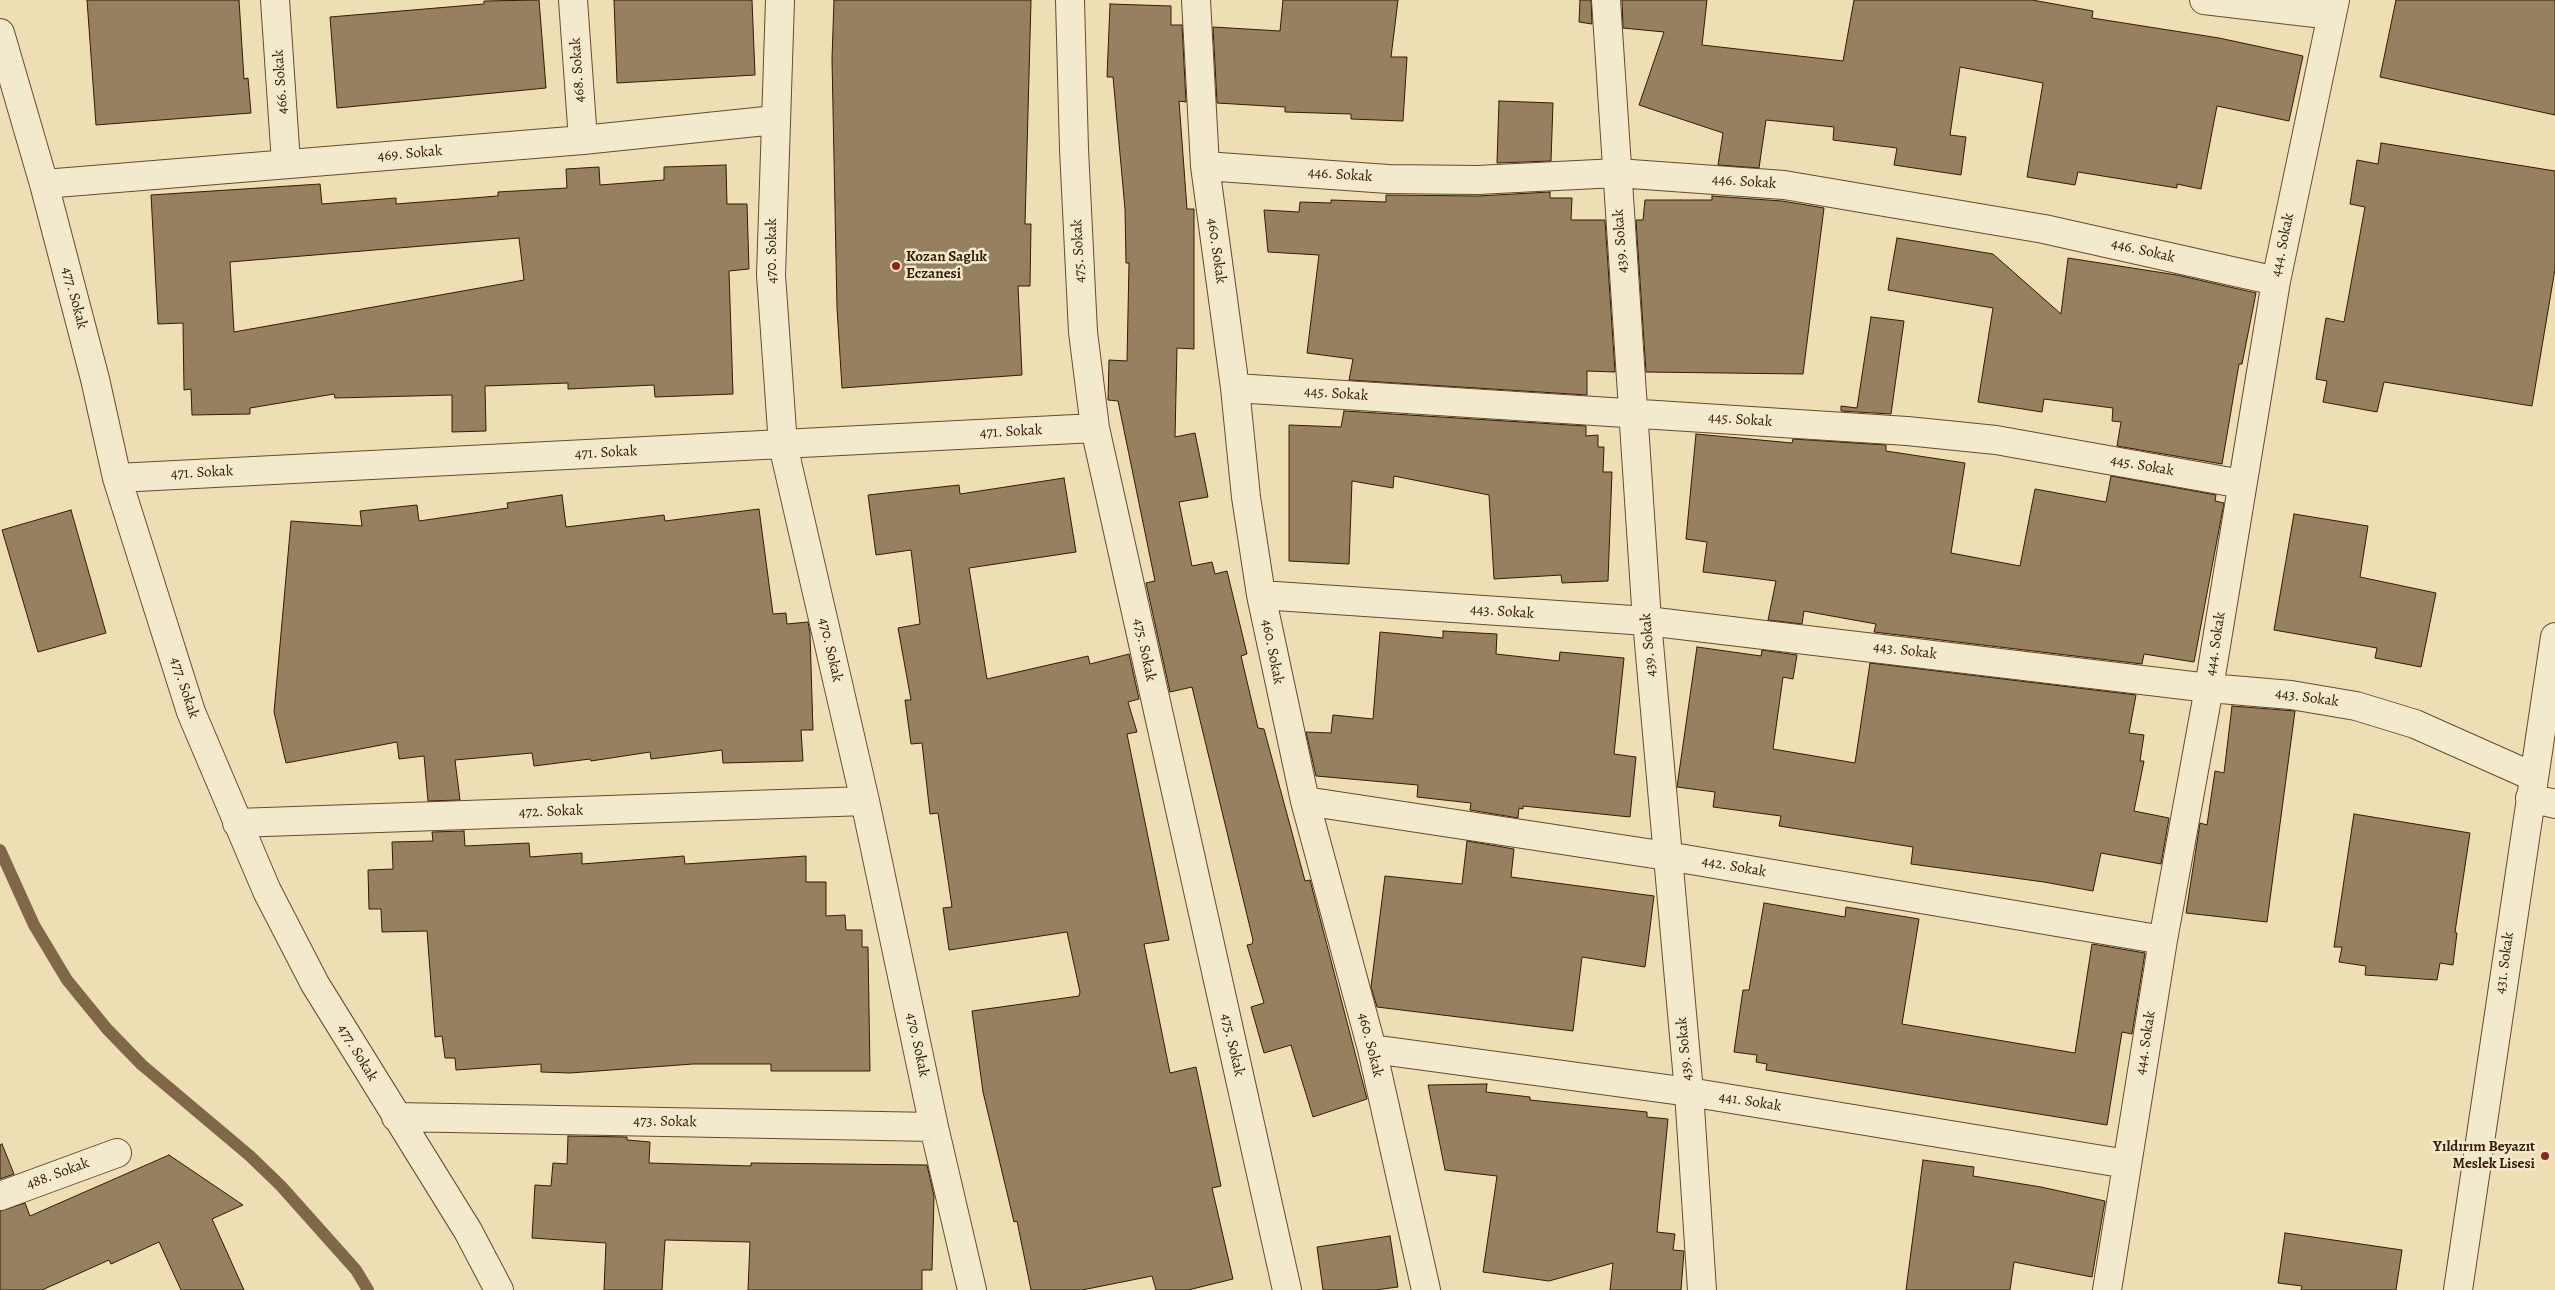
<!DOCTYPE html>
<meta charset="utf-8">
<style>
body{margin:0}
canvas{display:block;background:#eddeb4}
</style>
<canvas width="2555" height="1290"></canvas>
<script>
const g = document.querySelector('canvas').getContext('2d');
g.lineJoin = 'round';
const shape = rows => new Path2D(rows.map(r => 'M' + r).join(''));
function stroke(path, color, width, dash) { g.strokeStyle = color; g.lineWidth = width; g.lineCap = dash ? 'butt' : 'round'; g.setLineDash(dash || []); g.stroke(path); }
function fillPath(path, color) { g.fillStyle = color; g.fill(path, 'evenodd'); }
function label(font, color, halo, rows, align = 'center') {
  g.font = font + ' Alegreya,serif'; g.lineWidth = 5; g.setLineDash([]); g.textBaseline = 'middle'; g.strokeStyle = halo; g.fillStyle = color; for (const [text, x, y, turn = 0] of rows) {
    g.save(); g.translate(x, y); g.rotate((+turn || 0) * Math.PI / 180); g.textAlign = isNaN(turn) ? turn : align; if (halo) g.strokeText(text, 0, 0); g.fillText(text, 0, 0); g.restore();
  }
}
stroke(shape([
 [0,850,34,925,67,980,107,1029,142,1065,250,1156,281,1186,356,1270,368,1290]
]), '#7f6748', 12);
const building = shape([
 [87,0,239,0,244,79,248,78,251,113,96,125,87,0],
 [539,0,546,88,337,108,330,17,484,4,484,1,539,0],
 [614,0,752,0,755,75,617,83,614,0],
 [834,0,1031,0,1025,224,1031,224,1030,286,1018,286,1022,375,842,388,837,308,832,59,834,0],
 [1283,0,1398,0,1391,57,1407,57,1403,121,1351,119,1351,114,1285,112,1285,107,1217,103,1213,27,1280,31,1283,0],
 [1580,0,1591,0,1592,24,1579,22,1580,0],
 [1622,0,1707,0,1702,45,1843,61,1854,0,2032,0,2093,11,2092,18,2219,38,2303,56,2289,121,2217,106,2201,189,2177,184,2177,188,2078,172,2075,185,2027,177,2043,83,1960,67,1950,135,1966,137,1961,175,1894,165,1897,148,1833,140,1834,127,1766,120,1759,168,1718,165,1723,133,1639,105,1664,32,1623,28,1622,0],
 [2396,0,2555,0,2555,115,2380,77,2396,0],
 [1110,4,1171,6,1171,25,1182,25,1186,102,1179,101,1187,209,1194,209,1194,349,1177,348,1175,437,1195,433,1208,497,1179,502,1192,566,1212,562,1215,574,1227,571,1247,654,1241,656,1258,728,1264,729,1305,881,1310,880,1367,1099,1313,1117,1291,1045,1264,1053,1251,1007,1264,1003,1247,945,1252,944,1253,940,1192,687,1170,692,1146,583,1155,581,1118,401,1108,400,1109,360,1127,361,1129,263,1126,263,1125,209,1113,77,1107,77,1110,4],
 [1499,101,1553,103,1551,161,1497,163,1499,101],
 [2381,143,2555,171,2555,269,2532,406,2384,382,2377,412,2323,402,2327,381,2316,379,2326,318,2344,322,2365,207,2350,204,2357,160,2378,164,2381,143],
 [726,165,727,204,747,204,749,269,729,271,733,394,655,397,654,385,568,389,568,383,485,386,486,431,452,432,452,395,335,398,334,394,250,408,250,414,192,415,191,389,184,390,183,323,158,324,151,195,320,184,322,204,396,198,396,204,498,196,498,192,567,188,566,169,599,167,600,185,664,180,664,167,726,165],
 [519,238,524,280,234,332,230,262,519,238],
 [1550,192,1550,198,1572,198,1571,220,1605,220,1615,372,1587,371,1587,395,1349,380,1353,359,1307,353,1319,255,1268,252,1264,210,1299,212,1300,202,1331,203,1331,200,1386,202,1386,195,1478,196,1550,192],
 [1712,196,1782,201,1824,208,1803,374,1646,372,1636,220,1643,220,1645,200,1712,200,1712,196],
 [1897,238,1993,254,2061,314,2068,258,2177,275,2256,293,2242,364,2239,364,2222,464,2117,446,2121,422,2112,421,2113,408,2044,399,2042,412,1978,402,1993,308,1888,290,1897,238],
 [1871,317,1904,321,1891,414,1841,411,1841,406,1857,408,1871,317],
 [1344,411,1586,426,1586,436,1598,435,1598,447,1604,447,1603,472,1612,472,1608,581,1562,583,1561,575,1494,579,1489,495,1394,476,1393,488,1352,481,1349,564,1289,561,1289,425,1341,427,1344,411],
 [1696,434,1792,443,1793,439,1886,445,1886,451,1965,463,1951,553,2020,566,2035,489,2106,502,2111,476,2216,495,2215,501,2224,503,2194,662,2144,654,2142,664,1874,632,1876,624,1804,611,1802,624,1768,620,1776,581,1703,572,1707,542,1686,539,1696,434],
 [1064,478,1076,552,969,568,987,679,1088,656,1090,664,1129,654,1139,699,1128,702,1137,732,1127,734,1169,940,1144,944,1170,1073,1196,1067,1221,1186,1212,1188,1233,1279,1188,1290,1156,1290,1152,1276,1082,1290,1031,1290,1017,1221,1014,1222,983,1092,972,1011,1079,996,1080,992,1067,932,949,950,943,908,952,907,938,813,930,814,922,743,911,744,905,700,911,700,898,628,920,624,911,550,876,555,868,495,959,485,960,494,1064,478],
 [562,495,566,527,664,515,665,521,759,509,773,614,786,613,787,624,808,622,810,633,813,730,801,730,803,761,723,763,722,750,651,759,650,752,591,761,590,759,534,766,532,753,455,760,460,800,428,801,424,756,399,759,397,742,286,763,274,712,291,521,362,526,360,511,417,505,419,521,508,508,507,503,562,495],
 [71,510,106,633,38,652,2,530,71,510],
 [2294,514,2368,526,2360,577,2436,593,2421,667,2375,658,2377,648,2274,630,2294,514],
 [1443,631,1497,634,1496,654,1559,661,1560,652,1624,658,1614,754,1636,757,1630,817,1523,806,1523,809,1519,808,1518,818,1470,810,1471,803,1417,797,1418,785,1316,776,1306,732,1331,733,1333,715,1373,719,1380,632,1443,638,1443,631],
 [1697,647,1761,656,1762,650,1797,655,1793,679,1783,677,1773,749,1855,763,1870,663,2136,695,2129,733,2144,735,2140,761,2144,761,2134,811,2169,818,2161,864,2101,853,2093,891,2044,882,1911,864,1913,847,1779,826,1781,816,1713,807,1715,792,1677,787,1697,647],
 [2232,706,2295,711,2267,922,2186,913,2200,823,2207,825,2215,771,2224,773,2232,706],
 [2354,814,2470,833,2455,932,2457,933,2453,965,2440,963,2437,980,2365,975,2366,966,2339,962,2342,947,2334,947,2354,814],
 [464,831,465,846,529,843,530,857,582,853,582,864,684,856,685,864,806,856,806,882,826,882,826,916,845,915,846,930,862,930,862,947,868,947,870,1071,771,1071,771,1064,693,1064,570,1073,541,1072,541,1064,456,1070,455,1058,445,1058,442,1036,435,1037,427,931,382,932,381,909,369,909,368,870,393,869,392,842,433,841,432,832,464,831],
 [1467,841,1514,849,1511,877,1654,896,1645,967,1582,957,1573,1031,1377,1007,1371,987,1385,876,1462,884,1467,841],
 [1764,903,1845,917,1846,907,1919,919,1902,1024,2075,1053,2092,944,2145,953,2132,1034,2122,1032,2107,1125,1766,1070,1767,1064,1756,1062,1757,1055,1734,1052,1743,990,1749,990,1764,903],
 [1487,1084,1486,1092,1530,1097,1530,1100,1647,1112,1647,1117,1668,1119,1657,1232,1675,1234,1673,1250,1684,1251,1681,1290,1610,1290,1613,1263,1549,1281,1483,1272,1497,1176,1445,1170,1428,1085,1487,1084],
 [568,1136,627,1137,627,1140,650,1142,649,1163,751,1166,751,1163,927,1165,934,1196,932,1270,922,1270,922,1290,748,1290,750,1242,665,1240,662,1290,604,1290,606,1243,532,1238,535,1185,551,1186,553,1163,567,1164,568,1136],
 [2,1144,14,1174,0,1179,0,1145,2,1144],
 [169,1155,243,1205,212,1219,244,1290,181,1290,159,1242,111,1264,109,1260,42,1290,0,1290,0,1211,25,1203,30,1216,169,1155],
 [1923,1160,1974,1167,1973,1176,2041,1187,2105,1201,2092,1277,2014,1262,2010,1290,1906,1290,1923,1160],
 [2285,1233,2402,1250,2396,1290,2301,1290,2302,1286,2278,1283,2285,1233],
 [1390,1236,1398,1287,1375,1290,1323,1290,1317,1247,1390,1236]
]);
fillPath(building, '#96805f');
stroke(building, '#371a02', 1);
const street = shape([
 [275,0,286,163],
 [573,0,583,140],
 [780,0,771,275,783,445,865,801,934,1127,972,1290],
 [1070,0,1074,149,1083,332,1095,428,1287,1290],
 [1196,0,1205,166,1235,388,1246,497,1261,595,1305,801,1372,1049,1426,1290],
 [1606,0,1647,621,1689,1092,1702,1290],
 [2204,0,2332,15],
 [0,33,44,184,95,379,117,478,191,712,267,891,315,984,468,1231,499,1290],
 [1205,166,1388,179,1477,180,1617,173,1784,185,2044,229,2276,281],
 [44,184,583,140,775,120],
 [1235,388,1907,431,1996,440,2242,484],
 [117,478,1095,428],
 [1261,595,1647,621,2209,688,2291,695,2356,706,2415,724,2534,777],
 [2530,798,2555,804],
 [1305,801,1667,856,2163,940],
 [237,823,865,801],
 [1372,1049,1689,1092,2127,1164],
 [396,1117,934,1127],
 [0,1196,117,1153],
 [2107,1290,2163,940,2209,688,2276,281,2335,0],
 [2458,1290,2555,637]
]);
stroke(street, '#644b2e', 30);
stroke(street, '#f3eace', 28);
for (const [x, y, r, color] of [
 [896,266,5,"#8f2418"],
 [2545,1156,5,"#8f2418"]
]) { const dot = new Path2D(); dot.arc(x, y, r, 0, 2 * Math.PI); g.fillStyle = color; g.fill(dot); stroke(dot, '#f3eace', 2); }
label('15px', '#371a02', '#f3eace', [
 ["468. Sokak",578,70,-94],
 ["466. Sokak",281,82,-94],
 ["469. Sokak",410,154,-5],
 ["446. Sokak",1340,175,4],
 ["446. Sokak",1744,182,4],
 ["439. Sokak",1621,241,-94],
 ["444. Sokak",2283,245,-78],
 ["470. Sokak",772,251,-90],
 ["475. Sokak",1079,251,-93],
 ["460. Sokak",1216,251,82],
 ["446. Sokak",2143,251,13],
 ["477. Sokak",74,298,75],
 ["445. Sokak",1336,394,4],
 ["445. Sokak",1740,420,4],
 ["471. Sokak",1011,432,-3],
 ["471. Sokak",606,453,-3],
 ["445. Sokak",2142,466,10],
 ["471. Sokak",202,473,-3],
 ["443. Sokak",1502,612,4],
 ["444. Sokak",2216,644,-81],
 ["439. Sokak",1649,645,-95],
 ["470. Sokak",830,650,77],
 ["475. Sokak",1144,650,78],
 ["443. Sokak",1905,651,7],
 ["460. Sokak",1272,652,79],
 ["477. Sokak",184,688,72],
 ["443. Sokak",2307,698,8],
 ["472. Sokak",551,812,-2],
 ["442. Sokak",1734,867,10],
 ["431. Sokak",2505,963,-82],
 ["444. Sokak",2146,1043,-81],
 ["470. Sokak",917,1045,78],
 ["475. Sokak",1232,1045,77],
 ["460. Sokak",1370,1045,76],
 ["439. Sokak",1685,1049,-95],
 ["477. Sokak",357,1053,59],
 ["441. Sokak",1750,1102,9],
 ["473. Sokak",665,1122,1],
 ["488. Sokak",58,1174,-20]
]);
label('bold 15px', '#371a02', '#f3eace', [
 ["Kozan Saglık",906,257],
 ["Eczanesi",906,274],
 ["Yıldırım Beyazıt",2535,1147,"right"],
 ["Meslek Lisesi",2535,1164,"right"]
], 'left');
</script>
